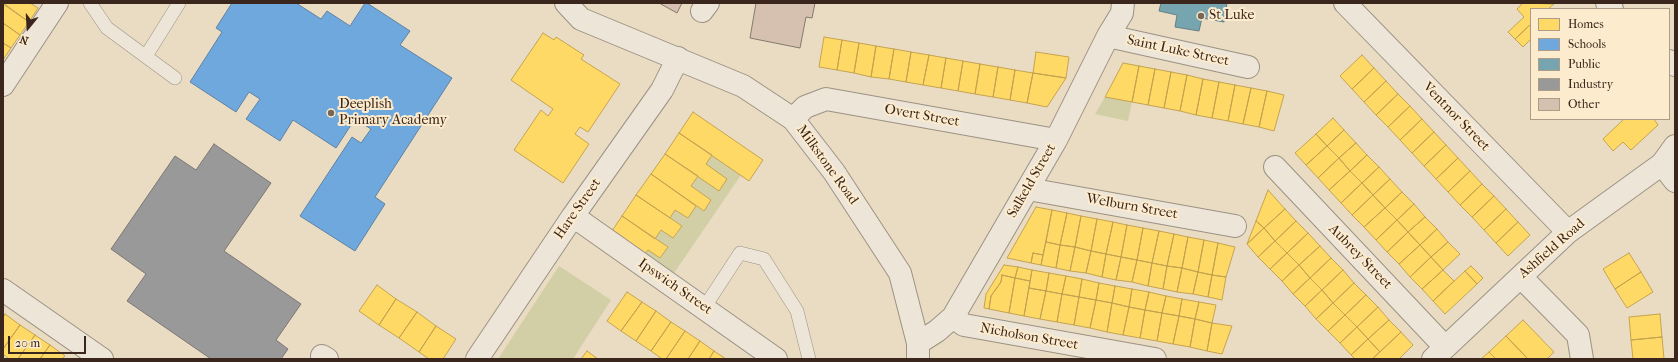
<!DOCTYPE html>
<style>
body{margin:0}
#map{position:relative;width:1678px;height:362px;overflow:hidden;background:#eadcc3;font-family:"IM FELL French Canon",serif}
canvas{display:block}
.frame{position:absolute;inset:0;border:4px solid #3a261d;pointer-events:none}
.legend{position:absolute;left:1530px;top:8px;width:140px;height:112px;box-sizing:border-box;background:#fcebcd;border:1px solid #ae9c87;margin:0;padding:5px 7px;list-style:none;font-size:12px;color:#3a261d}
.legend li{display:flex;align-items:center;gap:8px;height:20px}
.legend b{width:20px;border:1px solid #ae9c87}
.north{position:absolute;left:8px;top:8px;width:40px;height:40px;-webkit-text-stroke:3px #fcebcd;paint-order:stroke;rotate:198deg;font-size:11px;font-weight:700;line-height:16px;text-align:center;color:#3a261d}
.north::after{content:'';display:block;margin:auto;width:14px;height:18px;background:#3a261d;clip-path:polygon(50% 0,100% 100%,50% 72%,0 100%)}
.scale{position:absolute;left:8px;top:336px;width:78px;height:18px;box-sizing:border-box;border:2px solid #3a261d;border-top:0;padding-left:5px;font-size:12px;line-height:14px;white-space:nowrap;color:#3a261d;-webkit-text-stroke:3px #fcebcd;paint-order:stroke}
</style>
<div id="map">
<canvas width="1678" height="362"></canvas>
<div class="frame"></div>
<ul class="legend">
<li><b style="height:11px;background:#ffd966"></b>Homes</li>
<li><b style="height:11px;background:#6fa8dc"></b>Schools</li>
<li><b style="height:11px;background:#76a5af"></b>Public</li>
<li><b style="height:11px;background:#999"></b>Industry</li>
<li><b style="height:11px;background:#d6c1b1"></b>Other</li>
</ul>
<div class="north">N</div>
<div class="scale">20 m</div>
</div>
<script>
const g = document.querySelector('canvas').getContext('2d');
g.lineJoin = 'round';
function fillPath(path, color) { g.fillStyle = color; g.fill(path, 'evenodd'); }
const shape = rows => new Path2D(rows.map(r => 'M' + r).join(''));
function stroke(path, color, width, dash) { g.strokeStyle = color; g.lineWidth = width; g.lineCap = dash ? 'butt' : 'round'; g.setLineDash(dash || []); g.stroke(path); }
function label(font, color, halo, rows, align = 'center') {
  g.font = font + ' "IM FELL French Canon",serif'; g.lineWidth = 4; g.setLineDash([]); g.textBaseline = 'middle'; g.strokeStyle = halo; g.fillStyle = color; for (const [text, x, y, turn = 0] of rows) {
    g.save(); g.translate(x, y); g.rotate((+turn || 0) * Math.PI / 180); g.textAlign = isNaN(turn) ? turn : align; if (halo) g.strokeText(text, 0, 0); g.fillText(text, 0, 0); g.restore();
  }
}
fillPath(shape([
 [1105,97,1132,102,1128,121,1095,114],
 [712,155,741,175,670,279,641,259,648,250,660,258,668,247,655,239,661,230,674,238,682,226,670,218,675,210,688,218,696,206,704,211,711,200,691,186],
 [559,266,611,300,573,359,498,359]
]), '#d2cea5');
const homes = shape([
 [3,3,30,3,38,8,29,22,3,3],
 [1523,3,1554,4,1548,9,1531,9,1531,24,1515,39,1508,32,1524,17,1517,9,1523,3],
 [3,4,29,22,20,35,3,23,3,4],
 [3,23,20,35,11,48,3,43,3,23],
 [1531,24,1531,39,1523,47,1515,39,1531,24],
 [543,33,554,40,556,37,584,55,581,59,620,84,588,132,580,127,575,134,589,144,563,183,514,150,541,110,548,116,553,109,511,80,543,33],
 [824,37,842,40,837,70,819,67,824,37],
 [842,40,859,43,854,73,837,70,842,40],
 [3,43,11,48,3,60,3,43],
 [859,43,876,46,871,77,854,73,859,43],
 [876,46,894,49,889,79,871,77,876,46],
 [894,49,911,52,906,82,889,79,894,49],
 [911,52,929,55,923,85,906,82,911,52],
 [1036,52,1069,57,1066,78,1033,73,1036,52],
 [929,55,946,58,941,88,923,85,929,55],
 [1362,55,1374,68,1352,89,1340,76,1362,55],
 [946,58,963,61,958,91,941,88,946,58],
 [963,61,980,64,975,94,958,91,963,61],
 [1123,63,1139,66,1132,102,1105,97,1123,63],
 [980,64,998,67,993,97,975,94,980,64],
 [1139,66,1155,69,1148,105,1132,102,1139,66],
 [998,67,1015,70,1010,100,993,97,998,67],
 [1374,68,1386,81,1364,102,1352,89,1374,68],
 [1155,69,1171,72,1164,108,1148,105,1155,69],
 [1015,70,1033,73,1027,103,1010,100,1015,70],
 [1171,72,1187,75,1180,111,1164,108,1171,72],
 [1033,73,1066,78,1047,107,1027,103,1033,73],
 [1187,75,1203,79,1196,115,1180,111,1187,75],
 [1203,79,1219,82,1212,118,1196,115,1203,79],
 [1386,81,1398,94,1376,115,1364,102,1386,81],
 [1219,82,1235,85,1228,121,1212,118,1219,82],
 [1235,85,1251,88,1243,124,1228,121,1235,85],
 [1251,88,1267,91,1259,127,1243,124,1251,88],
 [1267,91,1284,95,1274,131,1259,127,1267,91],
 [1398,94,1410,106,1388,127,1376,115,1398,94],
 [1410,106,1422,119,1400,140,1388,127,1410,106],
 [693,112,763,160,749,181,679,133,693,112],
 [1333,118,1344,130,1327,146,1316,134,1333,118],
 [1422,119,1434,132,1412,153,1400,140,1422,119],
 [1624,119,1654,119,1658,125,1631,150,1623,142,1613,151,1603,139,1624,119],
 [1344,130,1356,143,1339,158,1327,146,1344,130],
 [1434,132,1446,145,1424,166,1412,153,1434,132],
 [679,133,712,155,706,164,727,179,719,191,665,154,679,133],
 [1316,134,1327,146,1306,165,1295,153,1316,134],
 [1356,143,1367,155,1350,171,1339,158,1356,143],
 [1446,145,1458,158,1436,179,1424,166,1446,145],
 [1327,146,1339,158,1318,178,1306,165,1327,146],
 [665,154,698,176,691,186,711,200,704,211,651,174,665,154],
 [1367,155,1379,167,1362,183,1350,171,1367,155],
 [1339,158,1350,171,1329,190,1318,178,1339,158],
 [1458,158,1470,171,1448,192,1436,179,1458,158],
 [1379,167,1390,179,1373,195,1362,183,1379,167],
 [1350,171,1362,183,1341,203,1329,190,1350,171],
 [1470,171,1482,184,1460,205,1448,192,1470,171],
 [651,174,696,206,688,218,675,210,670,218,636,195,651,174],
 [1390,179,1402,192,1385,208,1373,195,1390,179],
 [1362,183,1373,195,1352,215,1341,203,1362,183],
 [1482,184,1494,196,1472,217,1460,205,1482,184],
 [1268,190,1285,209,1264,228,1256,221,1268,190],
 [1402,192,1414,204,1397,220,1385,208,1402,192],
 [636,195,682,226,673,238,661,230,655,239,622,216,636,195],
 [1373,195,1385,208,1364,227,1352,215,1373,195],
 [1494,196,1506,209,1484,230,1472,217,1494,196],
 [1414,204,1425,217,1408,232,1397,220,1414,204],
 [1036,207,1052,210,1043,255,1033,253,1031,263,1007,258,1036,207],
 [1385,208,1397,220,1376,240,1364,227,1385,208],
 [1285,209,1296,221,1275,241,1264,228,1285,209],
 [1506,209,1518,222,1496,243,1484,230,1506,209],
 [1052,210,1067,213,1060,245,1046,242,1052,210],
 [1067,213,1081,216,1075,247,1060,245,1067,213],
 [622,216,668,247,660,258,648,250,641,259,608,237,622,216],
 [1081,216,1097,219,1091,251,1075,247,1081,216],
 [1425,217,1437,229,1420,245,1408,232,1425,217],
 [1097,219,1113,222,1106,254,1091,251,1097,219],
 [1397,220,1408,232,1387,252,1376,240,1397,220],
 [1256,221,1264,228,1247,244,1256,221],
 [1296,221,1308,233,1287,253,1275,241,1296,221],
 [1113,222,1127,225,1121,257,1106,254,1113,222],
 [1518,222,1530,235,1508,256,1496,243,1518,222],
 [1127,225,1143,228,1137,260,1121,257,1127,225],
 [1143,228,1159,231,1152,263,1137,260,1143,228],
 [1264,228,1275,241,1258,257,1247,244,1264,228],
 [1437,229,1448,242,1431,257,1420,245,1437,229],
 [1159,231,1174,234,1167,266,1152,263,1159,231],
 [1408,232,1420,245,1399,264,1387,252,1408,232],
 [1308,233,1320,246,1299,265,1287,253,1308,233],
 [1174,234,1188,237,1182,268,1167,266,1174,234],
 [1188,237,1204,240,1198,272,1182,268,1188,237],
 [1204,240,1218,243,1212,275,1198,272,1204,240],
 [1275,241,1287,253,1270,269,1258,257,1275,241],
 [1046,242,1060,245,1056,268,1041,265,1046,242],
 [1448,242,1460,254,1443,270,1431,257,1448,242],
 [1218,243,1235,247,1226,277,1212,275,1218,243],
 [1060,245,1075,247,1070,271,1056,268,1060,245],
 [1420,245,1431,257,1410,277,1399,264,1420,245],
 [1320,246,1331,258,1310,278,1299,265,1320,246],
 [1075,247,1091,251,1086,273,1070,271,1075,247],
 [1091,251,1106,254,1102,277,1086,273,1091,251],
 [1033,253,1043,255,1041,265,1031,263,1033,253],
 [1287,253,1299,265,1282,281,1270,269,1287,253],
 [1629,253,1641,272,1615,289,1603,269,1629,253],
 [1106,254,1121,257,1116,280,1102,277,1106,254],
 [1121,257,1137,260,1132,282,1116,280,1121,257],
 [1431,257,1443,270,1422,289,1410,277,1431,257],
 [1331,258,1343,270,1322,290,1310,278,1331,258],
 [1137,260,1152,263,1148,286,1132,282,1137,260],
 [1152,263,1167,266,1163,289,1148,286,1152,263],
 [1004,265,1018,267,1015,278,1002,275,1001,282,991,296,989,309,984,308,986,294,1004,265],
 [1299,265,1310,278,1293,294,1282,281,1299,265],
 [1167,266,1182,268,1177,292,1163,289,1167,266],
 [1471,266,1483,278,1477,284,1465,271,1471,266],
 [1018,267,1032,270,1030,281,1015,278,1018,267],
 [1182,268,1198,272,1193,294,1177,292,1182,268],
 [1032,270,1049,273,1046,291,1029,288,1032,270],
 [1343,270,1354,283,1333,303,1322,290,1343,270],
 [1443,270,1454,281,1433,301,1422,289,1443,270],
 [1465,271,1477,284,1445,314,1433,301,1465,271],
 [1198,272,1212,275,1208,297,1193,294,1198,272],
 [1641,272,1653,292,1627,308,1615,289,1641,272],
 [1049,273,1066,276,1062,294,1046,291,1049,273],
 [1002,275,1015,278,1009,313,989,309,991,296,1001,282,1002,275],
 [1212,275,1226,277,1222,300,1208,297,1212,275],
 [1066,276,1082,279,1079,297,1062,294,1066,276],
 [1015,278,1030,281,1024,316,1009,313,1015,278],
 [1310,278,1322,290,1305,306,1293,294,1310,278],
 [1082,279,1099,283,1096,300,1079,297,1082,279],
 [1099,283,1115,286,1112,303,1096,300,1099,283],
 [1354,283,1366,295,1345,315,1333,303,1354,283],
 [377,285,396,299,379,325,359,311,377,285],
 [1115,286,1132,289,1129,307,1112,303,1115,286],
 [1029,288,1046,291,1040,319,1024,316,1029,288],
 [1132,289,1149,292,1145,310,1129,307,1132,289],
 [1322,290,1333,303,1316,319,1305,306,1322,290],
 [1046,291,1062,294,1057,322,1040,319,1046,291],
 [627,292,642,302,621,331,607,321,627,292],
 [1149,292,1166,296,1162,313,1145,310,1149,292],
 [1062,294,1079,297,1074,325,1057,322,1062,294],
 [1366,295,1378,307,1357,327,1345,315,1366,295],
 [1166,296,1182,299,1179,316,1162,313,1166,296],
 [1079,297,1096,300,1090,328,1074,325,1079,297],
 [396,299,417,312,399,338,379,325,396,299],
 [1182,299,1199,302,1195,319,1179,316,1182,299],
 [1096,300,1112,303,1107,332,1090,328,1096,300],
 [642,302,656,311,636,341,621,331,642,302],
 [1199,302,1216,305,1212,323,1195,319,1199,302],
 [1112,303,1129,307,1123,335,1107,332,1112,303],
 [1333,303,1345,315,1328,331,1316,319,1333,303],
 [1129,307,1145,310,1140,338,1123,335,1129,307],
 [1378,307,1389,320,1368,339,1357,327,1378,307],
 [1145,310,1162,313,1157,341,1140,338,1145,310],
 [656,311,671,322,651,351,636,341,656,311],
 [417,312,436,326,419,352,399,338,417,312],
 [1162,313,1179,316,1173,344,1157,341,1162,313],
 [5,314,20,325,3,349,3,318,5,314],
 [1660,314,1662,337,1631,340,1629,317,1660,314],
 [1345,315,1357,327,1340,343,1328,331,1345,315],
 [1179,316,1195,319,1190,347,1173,344,1179,316],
 [1195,319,1212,323,1207,351,1190,347,1195,319],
 [1389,320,1401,332,1380,352,1368,339,1389,320],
 [1523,320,1554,352,1547,359,1528,359,1506,336,1523,320],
 [671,322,685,331,666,359,662,359,651,351,671,322],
 [1212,323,1232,326,1222,354,1207,351,1212,323],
 [20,325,35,335,18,359,9,359,3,354,3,349,20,325],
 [436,326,456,339,443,359,429,359,419,352,436,326],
 [1357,327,1368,339,1351,355,1340,343,1357,327],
 [685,331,700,341,688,359,666,359,685,331],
 [1401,332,1413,345,1399,359,1372,359,1401,332],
 [35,335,50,345,40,359,18,359,35,335],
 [1506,336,1528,359,1496,359,1489,352,1506,336],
 [1662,337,1664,359,1633,359,1631,340,1662,337],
 [1368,339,1380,352,1372,359,1355,359,1351,355,1368,339],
 [700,341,714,351,709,359,688,359,700,341],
 [50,345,65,356,62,359,40,359,50,345],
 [587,351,598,359,581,359,587,351],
 [714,351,726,359,709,359,714,351],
 [1489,352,1496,359,1481,359,1489,352]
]);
fillPath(homes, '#ffd966');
stroke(homes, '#c4a350', 1);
const schools = shape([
 [232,3,296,3,321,19,327,11,350,26,365,3,367,3,410,31,400,45,452,78,375,197,385,204,355,251,300,216,352,137,361,143,371,129,355,119,336,148,293,120,280,141,246,119,260,99,249,92,236,112,190,82,222,32,216,28,232,3]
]);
fillPath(schools, '#6fa8dc');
stroke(schools, '#5f81a3', 1);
const public = shape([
 [1161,3,1227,3,1224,22,1202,18,1199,31,1175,27,1177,15,1159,11,1161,3]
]);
fillPath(public, '#76a5af');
stroke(public, '#647f83', 1);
const industry = shape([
 [214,144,271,183,224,251,301,304,276,340,288,349,281,359,211,359,127,301,146,274,111,249,175,156,196,170,214,144]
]);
fillPath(industry, '#999');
stroke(industry, '#7c7674', 1);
const building = shape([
 [659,3,682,3,677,13,659,3],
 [756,3,815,3,812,18,806,17,800,48,750,38,756,3]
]);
fillPath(building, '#d6c1b1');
stroke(building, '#847a6d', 1);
const service = shape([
 [90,3,107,28,175,78],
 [146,56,179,3],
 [704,308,740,253,764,259,797,311,809,359]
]);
const minor = shape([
 [566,3,581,19,743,86,793,119,834,172,900,273,918,343,918,359],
 [1345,3,1568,232],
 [1607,3,1612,9],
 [702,11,708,3],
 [1108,36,1248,67],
 [1669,61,1675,65],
 [3,85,57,3],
 [793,119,805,107,826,99,1056,140],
 [1662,164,1675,181],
 [1275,167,1445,347],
 [1028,189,1235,226],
 [573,216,776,359],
 [1521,277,1578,335,1582,359],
 [3,290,102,359],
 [953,317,964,325,1155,359],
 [918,343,937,331,953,317,1056,140,1108,36,1122,13,1123,3],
 [322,356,327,359],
 [477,359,573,216,662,90,678,58],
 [1433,359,1568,232,1662,164,1675,146]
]);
stroke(service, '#9c9283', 14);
stroke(minor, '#9c9283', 24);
stroke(service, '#ede5d8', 13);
stroke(minor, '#ede5d8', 22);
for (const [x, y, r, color] of [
 [1201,16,4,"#786657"],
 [331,113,4,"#786657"]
]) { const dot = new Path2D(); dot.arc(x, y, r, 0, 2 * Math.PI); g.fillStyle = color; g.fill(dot); stroke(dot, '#fcebcd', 1.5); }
label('14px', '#3a261d', '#fcebcd', [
 ["St Luke",1209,16],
 ["Deeplish",339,105],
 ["Primary Academy",339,121]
], 'left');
label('14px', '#3a261d', '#fcebcd', [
 ["Saint Luke Street",1178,51,12],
 ["Overt Street",922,116,10],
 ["Ventnor Street",1456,117,46],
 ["Milkstone Road",827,165,54],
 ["Salkeld Street",1032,181,-60],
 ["Welburn Street",1132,207,10],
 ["Hare Street",578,209,-55],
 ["Ashfield Road",1552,249,-41],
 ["Aubrey Street",1360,257,46],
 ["Ipswich Street",675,287,35],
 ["Nicholson Street",1029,337,10]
]);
</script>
